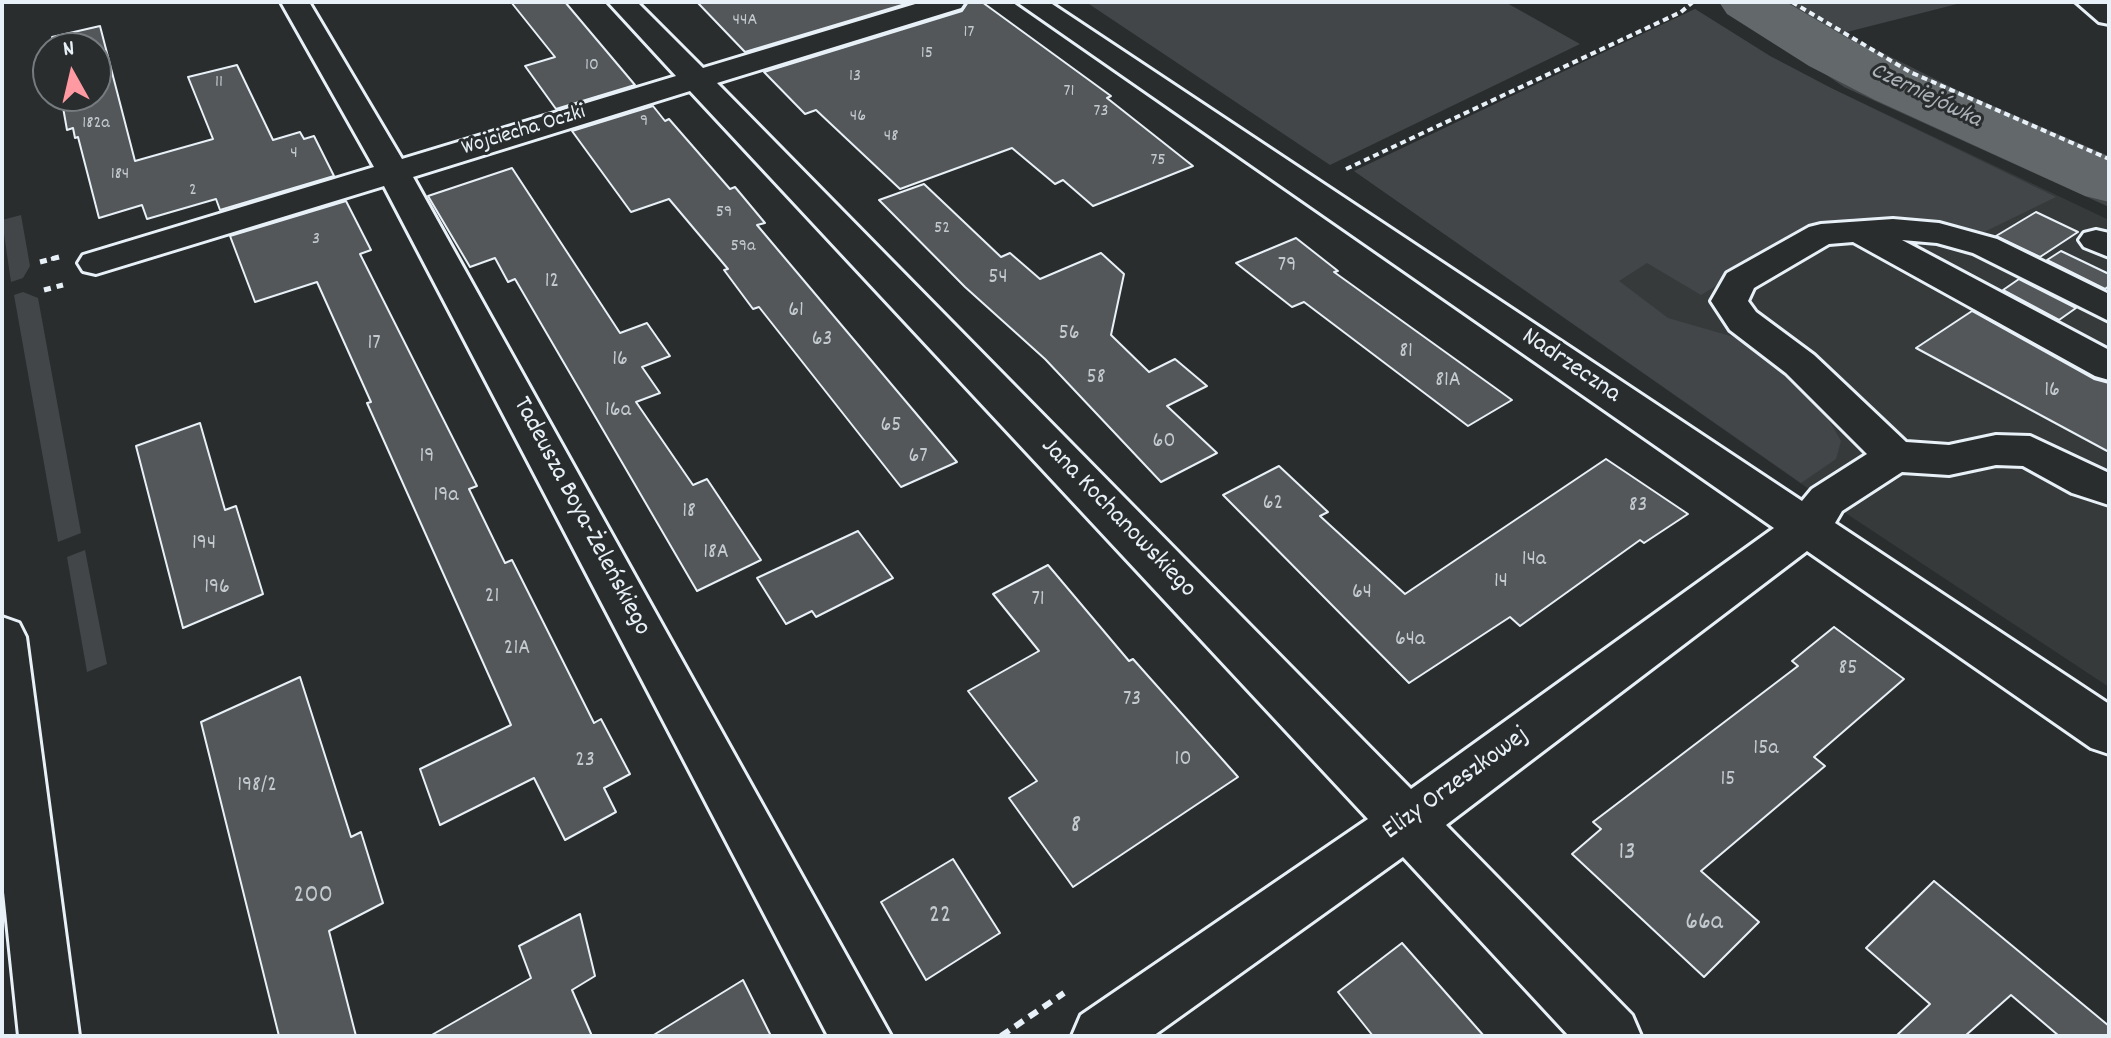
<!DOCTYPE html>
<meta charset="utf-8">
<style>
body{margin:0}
#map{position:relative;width:2111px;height:1038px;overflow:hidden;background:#2a2d2e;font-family:Dekko,sans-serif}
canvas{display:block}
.frame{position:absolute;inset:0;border:4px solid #e8f1f8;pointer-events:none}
.north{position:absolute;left:32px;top:32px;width:80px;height:80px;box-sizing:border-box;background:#2a2d2e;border:2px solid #767b7f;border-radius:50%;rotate:352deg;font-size:22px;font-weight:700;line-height:32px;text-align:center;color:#e8f1f8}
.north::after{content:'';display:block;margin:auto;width:28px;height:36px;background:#ff9aa2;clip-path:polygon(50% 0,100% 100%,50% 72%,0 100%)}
</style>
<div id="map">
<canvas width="2111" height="1038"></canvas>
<div class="frame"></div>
<div class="north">N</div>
</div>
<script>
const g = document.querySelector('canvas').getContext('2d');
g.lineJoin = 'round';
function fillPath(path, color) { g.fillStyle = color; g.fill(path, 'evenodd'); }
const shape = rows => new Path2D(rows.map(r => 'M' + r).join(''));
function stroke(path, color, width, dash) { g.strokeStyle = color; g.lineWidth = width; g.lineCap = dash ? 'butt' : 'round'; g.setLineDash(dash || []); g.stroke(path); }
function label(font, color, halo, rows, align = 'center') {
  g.font = font + ' Dekko,sans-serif'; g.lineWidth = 6; g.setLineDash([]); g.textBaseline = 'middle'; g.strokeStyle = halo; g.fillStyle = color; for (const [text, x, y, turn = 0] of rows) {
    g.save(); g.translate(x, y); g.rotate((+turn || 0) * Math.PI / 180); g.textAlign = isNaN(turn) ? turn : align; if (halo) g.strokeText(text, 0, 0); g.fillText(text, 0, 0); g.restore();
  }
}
fillPath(shape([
 [1695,9,1770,56,1831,88,2109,220,2109,687,1800,483,1354,171]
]), '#363a3b');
fillPath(shape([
 [1086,2,1505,2,1580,44,1330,165],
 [1720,2,1965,2,1843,33,1959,91,2109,156,2109,207,1844,87],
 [1695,9,1770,56,1831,88,2056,197,1980,234,1914,220,1854,218,1800,234,1701,295,1647,263,1619,281,1668,318,1765,346,1813,393,1841,441,1836,459,1801,483,1354,171],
 [21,215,30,266,23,278,11,282,2,220],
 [23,292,38,298,81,533,58,542,14,295],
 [85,550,107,664,87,672,67,557]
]), '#424648');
fillPath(shape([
 [1719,2,1786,2,1851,40,1919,74,2109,157,2109,202,2085,196,1875,100,1809,66,1727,14,1719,2]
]), '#63686b');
const building = shape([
 [511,2,565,2,635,85,556,109,525,66,555,57,511,2],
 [697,2,912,2,745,52,697,2],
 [968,2,982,2,1111,96,1107,98,1193,166,1093,206,1063,180,1055,184,1012,148,900,189,816,110,805,114,764,72,962,11,968,2],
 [100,26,135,161,213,139,188,77,237,65,273,140,300,132,304,139,314,136,334,176,220,210,216,199,147,219,142,205,99,218,78,137,75,138,73,128,67,130,61,96,96,96,96,48,54,48,52,37,100,26],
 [653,106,665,121,669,119,730,189,735,187,765,223,757,225,957,462,901,487,759,307,753,309,724,270,728,269,669,199,631,212,572,131,653,106],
 [512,168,620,333,647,323,670,356,642,367,660,393,636,402,693,485,707,479,761,560,697,591,515,279,508,282,495,258,470,267,428,196,512,168],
 [924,184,1001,257,1010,253,1040,279,1101,253,1124,274,1111,335,1149,372,1175,359,1207,386,1167,406,1217,453,1161,482,1045,359,965,287,879,200,924,184],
 [346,201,371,250,360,254,477,486,469,489,505,563,512,560,594,723,601,719,630,774,604,788,616,812,565,840,534,778,440,825,420,769,511,725,367,403,371,402,317,282,255,302,230,236,346,201],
 [2036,212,2078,232,2040,257,1996,236,2036,212],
 [1296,238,1338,271,1334,272,1512,400,1468,426,1304,302,1292,307,1236,263,1296,238],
 [2061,251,2109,274,2109,286,2105,289,2047,260,2061,251],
 [2019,279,2076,308,2059,320,2003,290,2019,279],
 [1972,311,2094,379,2109,383,2109,452,1916,348,1972,311],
 [200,423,225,510,236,506,263,594,183,628,136,446,200,423],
 [1606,459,1688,514,1644,543,1640,540,1520,626,1510,617,1409,683,1223,495,1279,466,1328,512,1320,516,1405,594,1606,459],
 [858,531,893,578,816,617,812,611,786,624,757,578,858,531],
 [1048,565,1129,661,1133,659,1238,777,1073,887,1009,798,1037,781,968,691,1039,651,993,594,1048,565],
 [1834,627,1904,679,1814,757,1825,766,1701,871,1759,922,1704,977,1572,854,1601,829,1593,822,1798,666,1792,661,1834,627],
 [300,677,351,837,361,832,383,903,329,931,356,1036,279,1036,201,722,300,677],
 [953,859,1000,933,926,980,881,902,953,859],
 [1934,881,2109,1026,2109,1036,2059,1036,2011,995,1965,1036,1896,1036,1930,1004,1866,948,1934,881],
 [580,914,595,976,572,990,592,1036,430,1036,531,978,519,946,580,914],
 [1402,943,1484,1036,1373,1036,1338,992,1402,943],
 [743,980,771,1036,652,1036,743,980]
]);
fillPath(building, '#535759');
stroke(building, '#e8f1f8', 2);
const minor = shape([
 [281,2,309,2,402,159,676,76,608,2,637,2,703,68,922,2,965,2,961,8,717,83,1411,789,1774,528,1017,2,1049,2,1802,501,1812,489,1867,454,1786,373,1730,330,1711,301,1727,273,1809,227,1821,224,1893,219,1939,223,1997,239,2109,294,2109,321,1973,253,1937,243,1902,240,2109,350,2109,380,2095,376,1853,242,1829,244,1754,288,1748,301,1756,312,1814,355,1906,442,1949,445,1996,435,2030,436,2109,473,2109,505,2072,493,2023,466,1996,465,1949,475,1902,472,1842,511,1835,523,2109,704,2109,754,2091,748,1807,551,1446,825,1632,1015,1641,1036,1569,1036,1403,857,1153,1036,1072,1036,1081,1015,1368,819,690,91,413,177,891,1036,828,1036,384,186,96,274,83,271,78,263,83,255,374,167,281,2],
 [2076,2,2108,2,2109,24,2099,22,2076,2],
 [2096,230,2109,233,2109,257,2084,247,2079,240,2084,233,2096,230]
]);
const major = shape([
 [2,617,19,623,26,637,79,1036,19,1036,2,873,2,617]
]);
stroke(minor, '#e8f1f8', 6);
stroke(major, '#e8f1f8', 6);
stroke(shape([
 [1792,2,1910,72,2109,159],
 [1346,169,1681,12,1693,2],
 [51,259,59,257]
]), '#e8f1f8', 4, [6, 4]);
stroke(shape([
 [40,262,59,257],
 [44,290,63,285]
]), '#e8f1f8', 5, [7, 6]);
stroke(shape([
 [1001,1036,1064,993]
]), '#e8f1f8', 6, [10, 7]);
fillPath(minor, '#2a2d2e');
fillPath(major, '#2a2d2e');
label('18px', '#c3cad0', null, [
 ["44A",745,22],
 ["17",969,34],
 ["15",927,55],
 ["10",592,67],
 ["13",855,78],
 ["11",219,84],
 ["71",1069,93],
 ["73",1101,113],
 ["46",858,118],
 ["9",644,123],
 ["182a",96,125],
 ["48",891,138],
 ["4",294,155],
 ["75",1158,162],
 ["184",120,176],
 ["2",193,192],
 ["59",724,214],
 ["52",942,230],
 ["3",316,241],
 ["59a",743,248]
]);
label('22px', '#e8f1f8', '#2a2d2e', [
 ["Wojciecha Oczki",524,132,-17]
]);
label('22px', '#c3cad0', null, [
 ["79",1287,267],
 ["54",998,279],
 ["12",552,283],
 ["61",796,312],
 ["56",1069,335],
 ["63",822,341],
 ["17",374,345],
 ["81",1406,353],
 ["16",620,361],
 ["58",1096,379],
 ["81A",1448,382],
 ["16",2052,392],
 ["16a",618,412],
 ["65",891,427],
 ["60",1164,443],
 ["19",427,458],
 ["67",918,458],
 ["19a",446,497],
 ["62",1273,505],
 ["83",1638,507],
 ["18",689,513],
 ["194",204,545],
 ["18A",716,554],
 ["14a",1534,561],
 ["14",1501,583],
 ["196",217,589],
 ["64",1362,594],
 ["21",492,598],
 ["71",1038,601],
 ["64a",1410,641],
 ["21A",517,650],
 ["85",1848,670],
 ["73",1132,701],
 ["15a",1766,750],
 ["10",1183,761],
 ["23",585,762],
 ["15",1728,781],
 ["198/2",257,787]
]);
label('italic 24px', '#acb3b9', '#2a2d2e', [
 ["Czerniejówka",1925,97,26]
]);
label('26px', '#e8f1f8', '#2a2d2e', [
 ["Nadrzeczna",1570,367,34],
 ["Tadeusza Boya-Żeleńskiego",580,517,62],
 ["Jana Kochanowskiego",1117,519,46],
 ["Elizy Orzeszkowej",1457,785,-36]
]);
label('26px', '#c3cad0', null, [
 ["8",1076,827],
 ["13",1627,854],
 ["200",313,897],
 ["22",940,917],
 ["66a",1704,924]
]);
</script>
